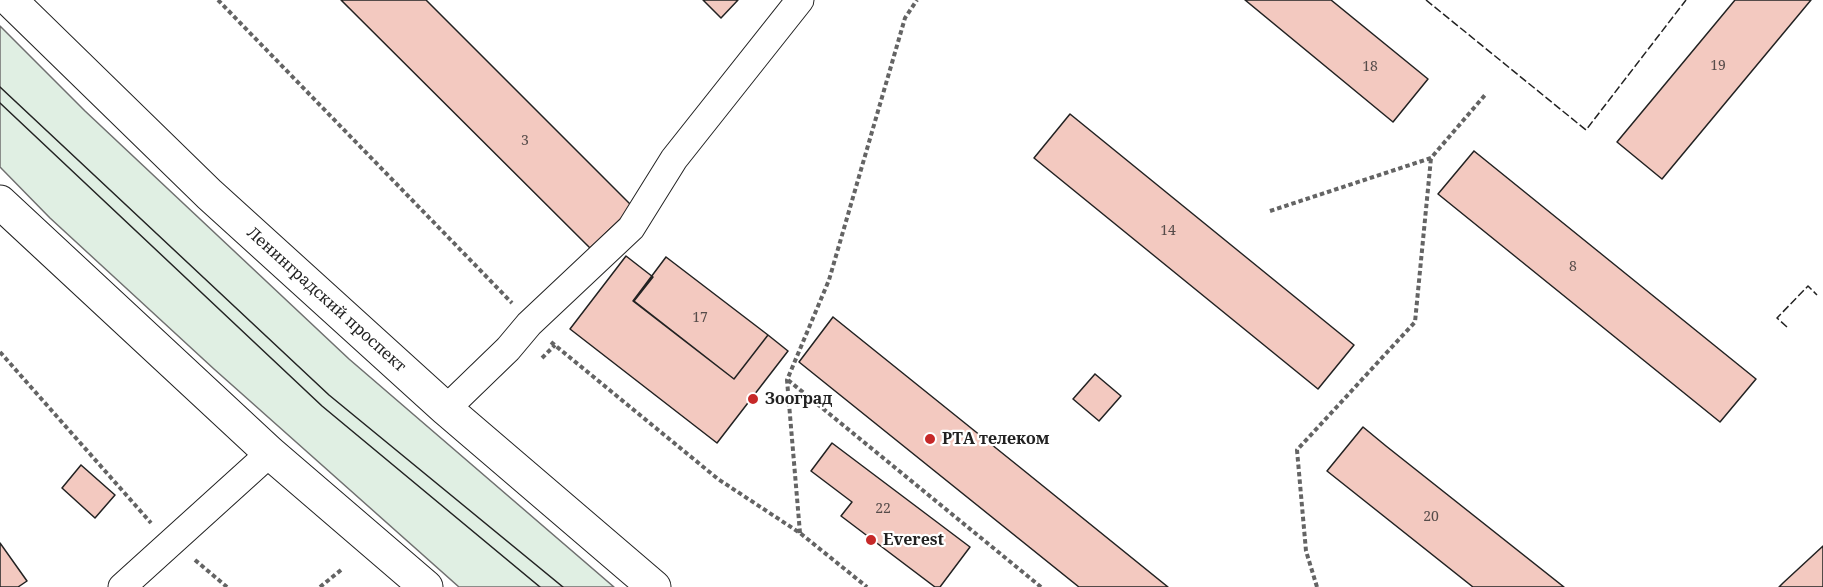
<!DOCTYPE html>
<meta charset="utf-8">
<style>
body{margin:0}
canvas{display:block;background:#fff}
</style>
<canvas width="1823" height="587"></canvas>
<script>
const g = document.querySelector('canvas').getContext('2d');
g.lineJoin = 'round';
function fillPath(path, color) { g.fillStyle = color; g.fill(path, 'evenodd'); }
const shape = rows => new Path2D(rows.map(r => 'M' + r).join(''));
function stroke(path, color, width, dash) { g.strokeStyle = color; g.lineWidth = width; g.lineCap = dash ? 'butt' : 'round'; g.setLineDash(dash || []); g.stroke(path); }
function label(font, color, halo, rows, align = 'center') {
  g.font = font + ' "Noto Serif",serif'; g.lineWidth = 4.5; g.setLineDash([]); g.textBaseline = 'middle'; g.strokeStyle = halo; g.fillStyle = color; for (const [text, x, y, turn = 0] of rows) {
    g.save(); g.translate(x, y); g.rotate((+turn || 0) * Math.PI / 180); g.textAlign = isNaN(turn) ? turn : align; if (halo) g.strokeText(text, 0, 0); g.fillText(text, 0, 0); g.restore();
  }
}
const green = shape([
 [0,26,85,111,349,359,614,587,459,587,214,369,50,218,0,167,0,26]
]);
fillPath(green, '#e0efe3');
stroke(green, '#6f6f6f', 1.5);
const building = shape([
 [341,0,426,0,633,207,590,248,341,0],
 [703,0,738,0,721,18,703,0],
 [1245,0,1331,0,1428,79,1393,122,1245,0],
 [1735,0,1811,0,1662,179,1617,142,1735,0],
 [1070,114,1354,345,1318,389,1034,158,1070,114],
 [1474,151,1756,379,1720,422,1438,194,1474,151],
 [626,256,653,277,634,301,734,379,768,335,788,351,717,443,570,329,626,256],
 [666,257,768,335,734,379,633,301,666,257],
 [833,317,1022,469,1168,587,1079,587,799,362,833,317],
 [1095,374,1121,396,1099,421,1073,399,1095,374],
 [1363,427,1386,446,1564,587,1473,587,1327,471,1363,427],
 [832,443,970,547,940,587,935,587,841,516,852,502,811,471,832,443],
 [81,465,115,495,95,518,62,488,81,465],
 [0,543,27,581,18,587,0,587,0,543],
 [1823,546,1823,587,1779,587,1783,583,1823,546]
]);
fillPath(building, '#f3c9c0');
stroke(building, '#222', 1.5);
const minor = shape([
 [446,409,508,349,529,324,631,228,674,159,800,0],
 [122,587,270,453]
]);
const secondary = shape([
 [10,0,209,194,446,409,654,587],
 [0,202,270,453,426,587]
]);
stroke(minor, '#222', 29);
stroke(secondary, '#222', 35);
stroke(shape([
 [218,0,512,303],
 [1270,211,1431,158,1485,95],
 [551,342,718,479,800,533,867,587],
 [0,352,151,523],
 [542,358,555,345],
 [788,380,1041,587],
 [800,533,787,380,829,280,905,18,917,0],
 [195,560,227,587],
 [320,587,341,570],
 [1317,587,1306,551,1297,450,1415,322,1431,158]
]), '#646464', 4, [4.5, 3]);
stroke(minor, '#fff', 27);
stroke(secondary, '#fff', 33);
stroke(shape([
 [0,87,329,395,563,587],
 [0,103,322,406,540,587]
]), '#222', 1.5);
stroke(shape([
 [1426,0,1586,130,1686,0],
 [1787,327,1777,318,1808,286,1817,295]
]), '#222', 1.5, [8, 3]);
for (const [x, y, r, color] of [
 [753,399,6,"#c62828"],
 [930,439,6,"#c62828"],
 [871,540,6,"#c62828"]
]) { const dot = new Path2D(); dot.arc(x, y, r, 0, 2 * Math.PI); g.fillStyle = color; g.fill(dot); stroke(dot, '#fff', 2); }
label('14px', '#564c4a', null, [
 ["19",1718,66],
 ["18",1370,67],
 ["3",525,141],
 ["14",1168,231],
 ["8",1573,267],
 ["17",700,318],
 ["22",883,509],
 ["20",1431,517]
]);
label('16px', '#222', '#fff', [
 ["Ленинградский проспект",326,300,42]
]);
label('bold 16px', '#222', '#fff', [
 ["Зооград",765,399],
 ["РТА телеком",942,439],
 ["Everest",883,540]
], 'left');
</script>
